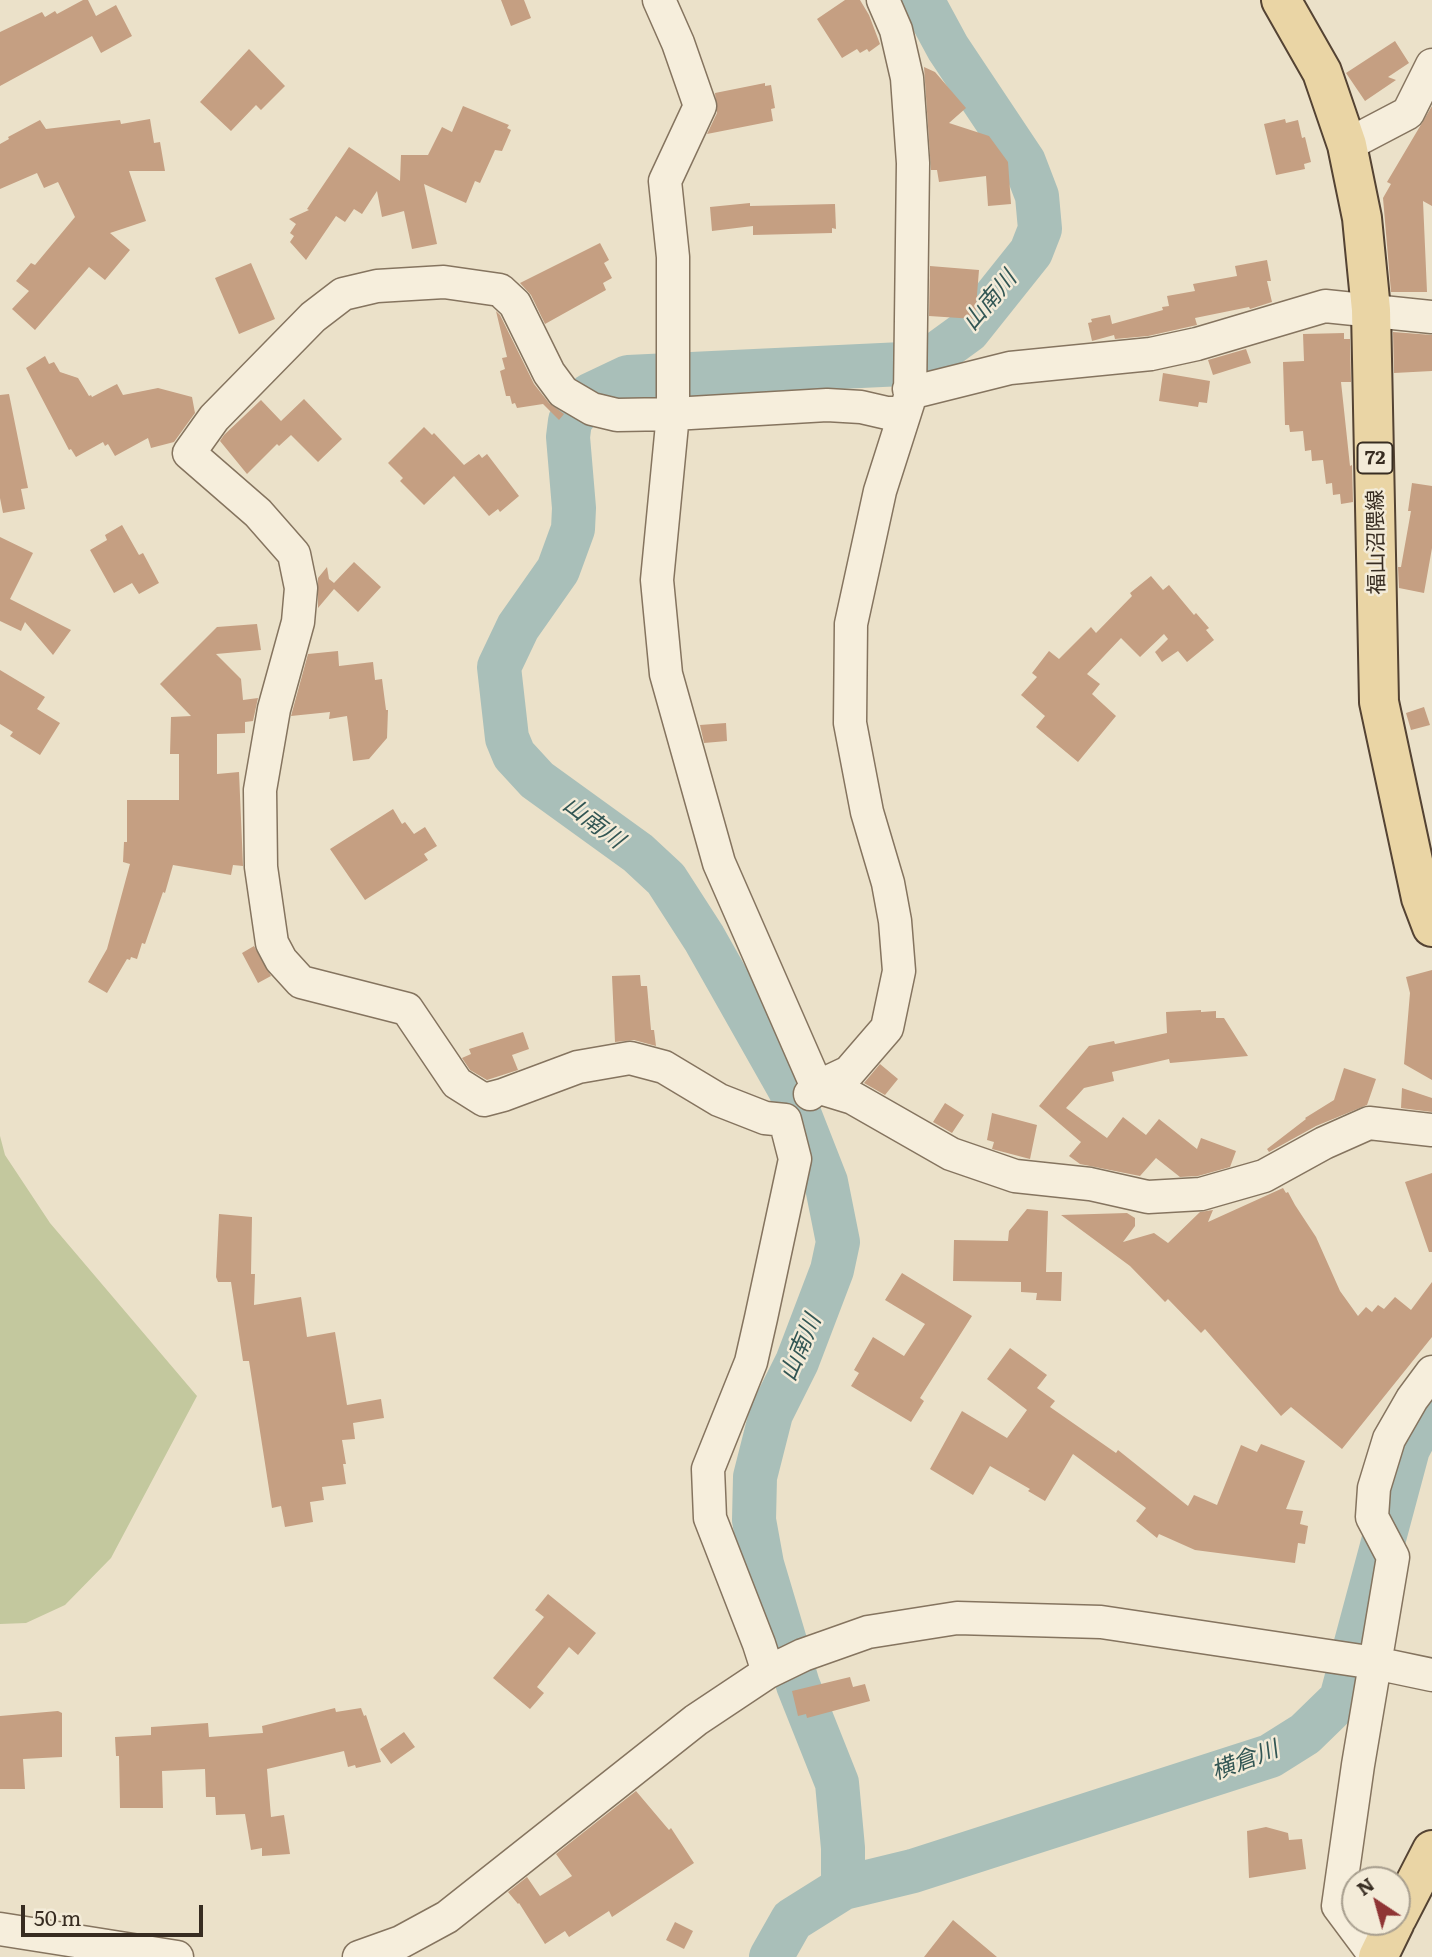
<!DOCTYPE html>
<meta charset="utf-8">
<style>
body{margin:0}
#map{position:relative;width:1432px;height:1957px;overflow:hidden;background:#ebe1c9;font-family:Literata,serif}
canvas{display:block}
.north{position:absolute;left:1341px;top:1866px;width:70px;height:70px;box-sizing:border-box;background:#f3ebd8;border:2px solid #a89f8f;border-radius:50%;rotate:324deg;font-size:19px;font-weight:700;line-height:28px;text-align:center;color:#372c21}
.north::after{content:'';display:block;margin:auto;width:24px;height:32px;background:#8f3535;clip-path:polygon(50% 0,100% 100%,50% 72%,0 100%)}
.scale{position:absolute;left:21px;top:1905px;width:182px;height:32px;box-sizing:border-box;border:4px solid #372c21;border-top:0;padding-left:9px;font-size:21px;line-height:24px;white-space:nowrap;color:#372c21;-webkit-text-stroke:5px #f3ebd8;paint-order:stroke}
</style>
<div id="map">
<canvas width="1432" height="1957"></canvas>
<div class="north">N</div>
<div class="scale">50 m</div>
</div>
<script>
const g = document.querySelector('canvas').getContext('2d');
g.lineJoin = 'round';
function fillPath(path, color) { g.fillStyle = color; g.fill(path, 'evenodd'); }
const shape = rows => new Path2D(rows.map(r => 'M' + r).join(''));
function stroke(path, color, width, dash) { g.strokeStyle = color; g.lineWidth = width; g.lineCap = dash ? 'butt' : 'round'; g.setLineDash(dash || []); g.stroke(path); }
function label(font, color, halo, rows, align = 'center') {
  g.font = font + ' Literata,"Noto Sans JP",serif'; g.lineWidth = 5; g.setLineDash([]); g.textBaseline = 'middle'; g.strokeStyle = halo; g.fillStyle = color; for (const [text, x, y, turn = 0] of rows) {
    g.save(); g.translate(x, y); g.rotate((+turn || 0) * Math.PI / 180); g.textAlign = isNaN(turn) ? turn : align; if (halo) g.strokeText(text, 0, 0); g.fillText(text, 0, 0); g.restore();
  }
}
fillPath(shape([
 [0,1136,5,1155,50,1223,197,1396,111,1558,65,1605,26,1623,0,1624]
]), '#c3c89e');
stroke(shape([
 [843,1888,843,1848,837,1783,798,1685,762,1564,754,1520,755,1477,771,1414,797,1362,832,1270,838,1242,826,1182,790,1090,704,938,666,879,638,853,537,780,514,755,507,738,499,667,518,627,558,570,573,529,574,508,568,437,570,421,590,395,628,377,924,363,968,331,1031,252,1040,229,1037,196,1024,162,948,48,922,0],
 [771,1957,792,1920,843,1888,913,1871,1270,1756,1305,1734,1341,1699,1408,1449,1427,1413,1432,1408]
]), '#a9bfb9', 44);
fillPath(shape([
 [83,0,88,0,96,16,116,5,132,36,101,53,92,36,0,86,0,32,42,12,45,17,55,11,57,14],
 [501,0,524,0,531,18,511,26],
 [845,0,860,0,869,15,880,44,869,52,867,49,860,53,857,49,842,58,817,19],
 [1395,41,1409,63,1388,77,1396,80,1365,101,1346,73],
 [249,49,285,86,261,110,256,105,231,131,200,102],
 [924,67,935,72,966,108,949,123,989,136,1008,162,1011,204,988,206,986,176,939,182,937,170,931,170],
 [765,83,765,86,771,85,775,108,771,109,773,121,707,134,717,113,715,93],
 [463,106,509,125,507,128,511,130,502,151,495,150,480,183,475,181,466,203,424,184,437,244,412,249,404,211,382,217,377,191,362,214,354,209,345,222,336,216,306,260,290,242,294,236,290,233,296,224,289,219,309,210,307,209,349,147,400,181,401,155,428,155,442,127,452,132],
 [1432,106,1432,206,1423,201,1427,292,1391,292,1383,198,1391,184,1387,182],
 [150,119,154,143,160,142,165,171,129,171,146,221,110,233,130,250,105,280,89,267,35,330,12,309,29,291,16,281,31,263,35,265,75,217,58,182,44,188,37,173,0,189,0,144,9,139,8,137,40,120,46,129,120,120,121,124],
 [1285,119,1286,123,1298,120,1302,138,1305,137,1311,162,1304,164,1305,169,1276,175,1264,124],
 [750,203,750,206,835,204,836,229,832,228,832,233,753,235,753,226,712,231,710,207],
 [600,243,609,260,604,263,612,278,603,283,606,290,545,324,531,295,520,283],
 [1267,260,1271,281,1267,281,1272,302,1250,309,1249,307,1195,318,1197,325,1148,336,1115,339,1114,335,1092,341,1088,323,1092,322,1091,319,1110,315,1112,324,1163,310,1162,307,1169,306,1167,296,1195,291,1193,284,1237,276,1235,266],
 [251,263,275,319,239,334,215,278],
 [930,266,979,270,975,319,929,316],
 [496,311,500,315,534,384,549,403,564,414,559,420,543,404,517,408,515,403,512,404,510,396,506,396,500,371,505,369,502,358,507,357],
 [1393,332,1432,335,1432,371,1394,373],
 [1344,333,1344,339,1350,339,1351,382,1341,382,1350,466,1352,465,1353,502,1341,504,1340,494,1333,495,1332,483,1326,484,1323,460,1312,461,1311,450,1305,451,1303,431,1290,432,1289,425,1285,425,1283,362,1304,361,1303,334],
 [1246,349,1251,363,1213,375,1208,360],
 [45,356,49,364,54,362,60,372,78,378,89,396,91,395,92,397,117,384,123,395,158,388,192,397,195,413,174,442,151,448,148,438,115,456,108,444,105,446,103,442,76,457,71,449,69,450,26,368],
 [1163,373,1210,381,1207,403,1199,402,1198,407,1159,401],
 [9,394,28,488,21,489,25,509,3,513,0,498,0,395],
 [304,399,342,439,318,462,291,435,279,446,277,444,247,474,220,441,224,435,261,400,281,421],
 [424,427,432,435,434,433,464,465,479,454,482,458,487,454,519,496,500,512,498,509,489,516,454,476,424,505,400,481,403,478,388,463],
 [1412,483,1432,486,1432,548,1424,593,1399,588,1398,567,1401,567,1411,511,1408,511],
 [122,525,139,555,143,553,159,583,139,594,132,583,114,593,90,550,107,540,105,535],
 [0,537,33,553,10,599,71,630,53,655,25,622,21,631,0,621],
 [354,562,381,587,358,612,334,589,318,608,318,578,327,567,329,579,334,583],
 [1151,576,1163,590,1169,585,1194,615,1196,613,1209,628,1206,630,1214,640,1187,662,1178,651,1162,662,1155,652,1168,639,1164,634,1140,657,1121,638,1087,674,1100,684,1092,694,1116,716,1078,762,1036,727,1045,716,1021,695,1037,677,1032,673,1049,651,1059,659,1091,627,1096,633,1132,596,1130,593],
 [257,624,261,650,216,654,241,679,243,700,258,698,253,721,245,722,245,733,217,734,217,774,239,772,243,866,233,865,231,875,173,865,165,893,163,892,145,944,142,943,137,959,131,957,130,960,127,959,107,993,88,982,107,949,130,864,123,862,124,842,127,842,127,800,179,800,179,754,170,754,171,717,191,716,160,684,217,627],
 [338,651,339,666,373,662,375,680,382,679,386,710,388,710,387,738,369,759,353,761,347,716,329,719,330,712,291,716,308,654],
 [0,670,45,697,37,709,60,723,40,755,10,736,13,732,0,724],
 [1424,707,1430,725,1411,730,1406,713],
 [726,723,727,741,704,743,700,725],
 [393,809,402,824,405,822,414,834,425,827,437,846,424,854,428,860,365,900,330,849],
 [254,946,271,976,258,983,242,953],
 [1432,970,1432,1080,1404,1064,1410,993,1406,977],
 [640,975,641,986,647,986,651,1030,654,1030,656,1046,634,1040,615,1042,612,976],
 [1201,1010,1201,1012,1216,1011,1216,1018,1224,1018,1248,1056,1170,1063,1169,1059,1112,1072,1114,1081,1084,1088,1066,1108,1107,1138,1123,1117,1146,1135,1159,1119,1197,1149,1201,1138,1236,1151,1230,1167,1198,1176,1180,1177,1156,1158,1140,1176,1080,1164,1069,1156,1081,1142,1039,1106,1089,1046,1114,1041,1115,1044,1167,1033,1166,1012],
 [523,1032,529,1049,512,1055,518,1070,487,1080,470,1070,462,1058,471,1054,469,1049],
 [880,1064,898,1079,885,1095,864,1083],
 [1344,1068,1376,1079,1367,1105,1316,1126,1269,1152,1267,1149,1306,1119,1305,1118,1334,1100],
 [1402,1088,1432,1098,1432,1112,1401,1108],
 [945,1103,964,1115,952,1133,933,1122],
 [992,1113,1037,1125,1030,1159,992,1149,994,1142,987,1140],
 [1432,1173,1432,1252,1429,1252,1405,1182],
 [1283,1188,1286,1193,1288,1192,1295,1205,1316,1237,1340,1291,1358,1316,1366,1307,1372,1312,1378,1305,1384,1309,1395,1297,1411,1310,1432,1282,1432,1337,1342,1449,1291,1407,1281,1416,1205,1329,1201,1333,1168,1299,1165,1302,1130,1266,1061,1215,1127,1213,1135,1218,1135,1226,1123,1242,1154,1233,1168,1243,1200,1212,1213,1210,1208,1222],
 [1027,1209,1048,1211,1046,1272,1062,1272,1061,1301,1036,1300,1037,1293,1021,1292,1021,1282,953,1281,954,1240,1008,1241,1009,1231],
 [219,1214,252,1217,251,1274,255,1274,254,1305,301,1297,307,1337,335,1332,347,1405,381,1399,384,1418,353,1423,355,1439,342,1440,346,1464,343,1464,346,1484,322,1487,324,1500,310,1502,313,1522,285,1527,281,1506,272,1508,249,1361,243,1361,231,1282,218,1282,216,1277],
 [902,1273,972,1316,920,1398,924,1401,911,1422,851,1386,859,1373,854,1370,873,1337,904,1356,925,1324,885,1300],
 [1010,1348,1047,1375,1037,1388,1055,1401,1050,1407,1116,1453,1118,1450,1188,1506,1194,1495,1217,1505,1241,1445,1257,1452,1261,1444,1305,1461,1286,1509,1303,1511,1300,1524,1308,1526,1305,1544,1298,1543,1295,1563,1195,1550,1159,1534,1157,1538,1136,1521,1146,1508,1073,1454,1045,1501,1028,1491,1030,1489,990,1466,973,1495,930,1469,962,1411,1007,1438,1027,1410,987,1379],
 [548,1594,596,1633,578,1655,569,1647,537,1687,544,1693,530,1709,493,1678,544,1617,535,1610],
 [850,1677,853,1687,865,1684,870,1701,807,1718,806,1714,798,1716,792,1691],
 [335,1708,336,1712,361,1708,364,1716,366,1715,381,1762,356,1768,355,1765,348,1767,344,1751,267,1769,271,1817,284,1815,290,1854,262,1856,262,1848,251,1850,245,1814,216,1815,215,1797,206,1797,205,1769,162,1771,163,1808,120,1808,119,1756,116,1756,115,1737,151,1735,151,1727,208,1723,209,1737,263,1733,262,1726],
 [58,1711,62,1713,62,1757,23,1759,25,1789,0,1789,0,1716],
 [404,1732,415,1747,391,1764,380,1749],
 [636,1791,669,1830,671,1828,694,1863,612,1917,609,1911,569,1937,565,1931,545,1944,519,1903,518,1904,508,1892,527,1877,540,1896,572,1876,556,1854],
 [1266,1827,1288,1833,1289,1840,1302,1839,1306,1869,1249,1878,1247,1831],
 [953,1920,997,1957,924,1957],
 [675,1922,693,1931,684,1949,666,1940]
]), '#c59f82');
const minor = shape([
 [659,0,678,43,700,106,665,181,673,257,673,414,657,580,666,674,719,863,817,1087,853,1098,951,1154,1015,1176,1090,1184,1148,1197,1201,1194,1264,1176,1324,1143,1369,1123,1432,1130],
 [1347,145,1408,113,1432,65],
 [909,389,918,391,1010,368,1151,354,1197,344,1325,306,1432,317],
 [810,1094,817,1087,849,1072,887,1028,899,971,895,921,888,883,867,812,850,723,851,624,880,491,910,397,913,163,907,78,896,30,883,0],
 [785,1120,765,1118,719,1100,664,1067,630,1058,578,1067,503,1095,484,1100,457,1083,407,1009,301,982,281,960,272,943,261,867,260,790,274,709,298,622,301,588,294,554,258,513,189,453,214,418,313,317,343,294,377,286,444,282,500,290,515,304,549,373,563,392,592,409,617,415,673,414,827,405,861,407,887,413,904,413],
 [768,1672,759,1644,710,1518,708,1469,751,1362,761,1318,795,1159,785,1120],
 [0,1929,177,1957],
 [359,1957,401,1942,447,1917,696,1720,768,1672,803,1655,868,1632,957,1618,1101,1622,1375,1663,1432,1675],
 [1376,1957,1338,1906,1358,1765,1393,1557,1372,1517,1374,1488,1389,1439,1412,1399,1432,1372]
]);
const major = shape([
 [1281,0,1322,72,1347,145,1362,218,1371,310,1379,702,1421,898,1432,927],
 [1397,1918,1432,1850],
 [1378,1957,1395,1922]
]);
stroke(minor, '#85745f', 35);
stroke(major, '#544333', 42);
stroke(minor, '#f6eedc', 32);
stroke(major, '#ead5a5', 38);
for (const [x, y, w] of [
 [1375,458,35]
]) { const box = new Path2D(); box.roundRect(x - w / 2, y - 15.5, w, 31, 5); g.fillStyle = '#f3ebd8'; g.fill(box); stroke(box, '#372c21', 2); }
label('bold 19px', '#372c21', null, [
 ["72",1375,458]
]);
label('21px', '#372c21', '#f3ebd8', [
 ["福山沼隈線",1377,542,-91]
]);
label('italic 23px', '#325654', '#f3ebd8', [
 ["山南川",990,301,-50],
 ["山南川",593,823,37],
 ["山南川",801,1348,-67],
 ["横倉川",1245,1761,-21]
]);
</script>
